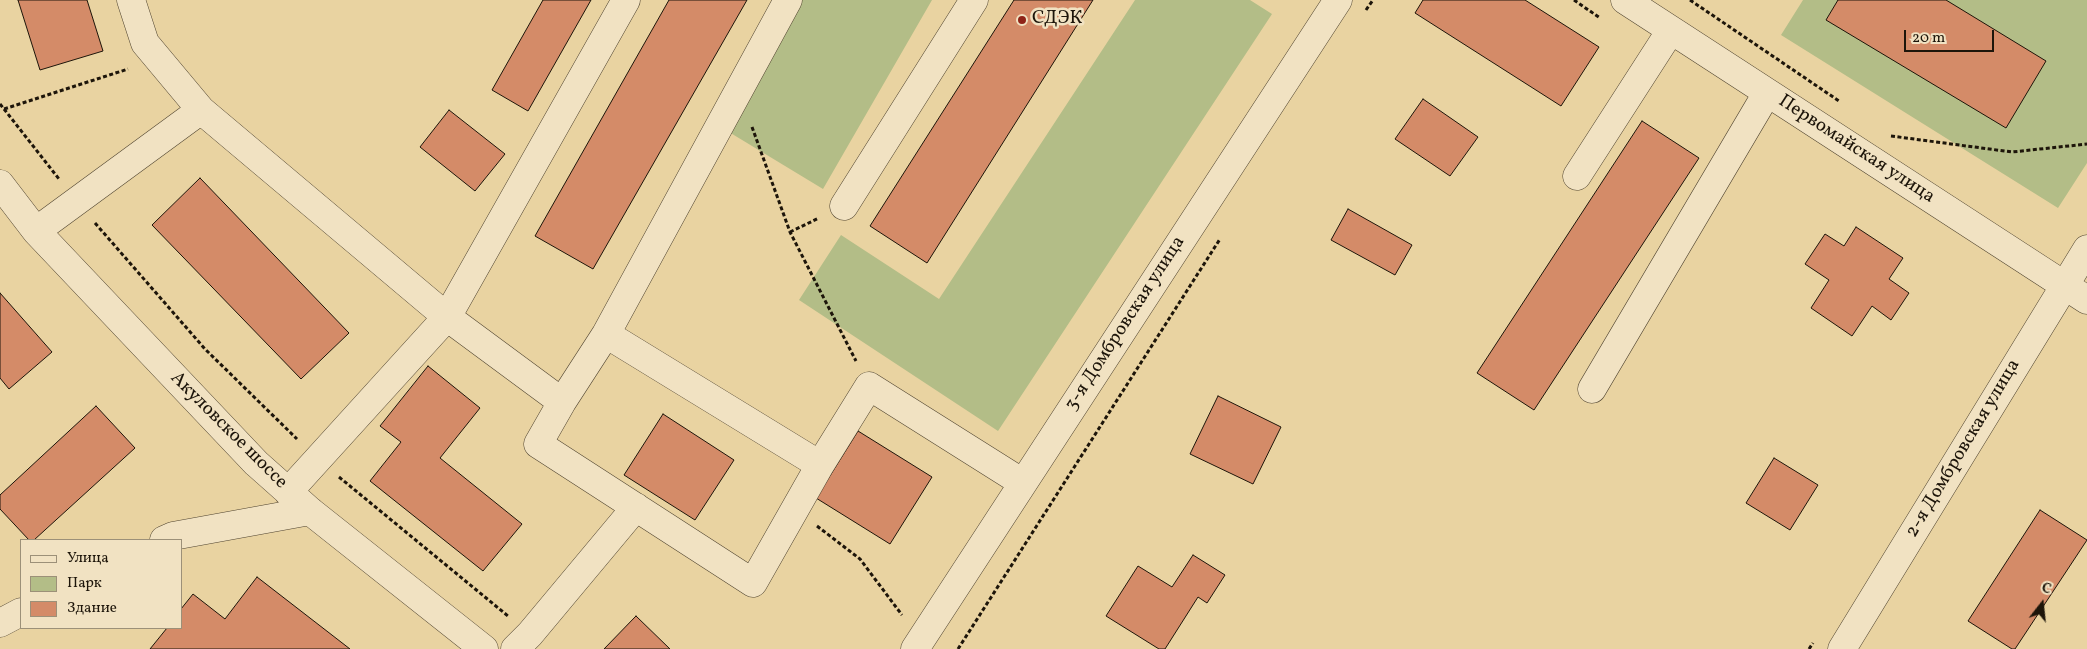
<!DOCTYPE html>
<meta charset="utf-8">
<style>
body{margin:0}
#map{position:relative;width:2087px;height:649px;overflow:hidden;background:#e9d3a1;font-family:Vollkorn,serif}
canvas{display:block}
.legend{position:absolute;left:20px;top:539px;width:162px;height:90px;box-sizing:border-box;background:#f1e2c2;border:1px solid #9c9078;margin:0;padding:6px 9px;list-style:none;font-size:15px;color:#1d150a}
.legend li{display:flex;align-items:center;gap:10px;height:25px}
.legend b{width:25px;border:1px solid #9c9078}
.north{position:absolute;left:2017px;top:579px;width:50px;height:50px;-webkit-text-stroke:4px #f1e2c2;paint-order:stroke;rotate:16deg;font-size:14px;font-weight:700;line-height:20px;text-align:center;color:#1d150a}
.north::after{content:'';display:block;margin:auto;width:18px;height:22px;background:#1d150a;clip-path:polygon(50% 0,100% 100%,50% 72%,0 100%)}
.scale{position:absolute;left:1904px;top:30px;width:90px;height:22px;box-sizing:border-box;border:2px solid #1d150a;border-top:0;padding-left:6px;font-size:15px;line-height:18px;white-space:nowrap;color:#1d150a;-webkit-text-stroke:4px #f1e2c2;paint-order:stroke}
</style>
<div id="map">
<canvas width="2087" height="649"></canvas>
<ul class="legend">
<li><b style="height:6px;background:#f1e2c2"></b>Улица</li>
<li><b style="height:14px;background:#b3bd87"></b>Парк</li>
<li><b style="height:14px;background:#d48b68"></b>Здание</li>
</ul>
<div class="north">С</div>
<div class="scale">20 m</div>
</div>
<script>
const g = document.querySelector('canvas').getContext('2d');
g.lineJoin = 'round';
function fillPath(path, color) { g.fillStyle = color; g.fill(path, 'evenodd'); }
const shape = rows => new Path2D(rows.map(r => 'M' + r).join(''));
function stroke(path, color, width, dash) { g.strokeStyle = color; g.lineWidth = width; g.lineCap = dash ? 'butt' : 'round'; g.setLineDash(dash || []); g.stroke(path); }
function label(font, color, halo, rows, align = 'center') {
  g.font = font + ' Vollkorn,serif'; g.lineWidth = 5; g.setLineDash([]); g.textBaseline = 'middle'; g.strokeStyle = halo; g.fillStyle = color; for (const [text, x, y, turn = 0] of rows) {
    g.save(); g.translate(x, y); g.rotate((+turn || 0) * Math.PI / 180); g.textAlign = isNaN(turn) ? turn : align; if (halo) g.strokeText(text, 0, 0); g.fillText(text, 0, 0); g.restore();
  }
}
fillPath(shape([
 [788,0,932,0,823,189,719,126],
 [1135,0,1250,0,1272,14,998,431,799,300,841,235,939,299],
 [1803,0,2087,0,2087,163,2058,208,1781,35]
]), '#b3bd87');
const building = shape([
 [18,0,87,0,103,51,40,70,18,0],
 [543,0,591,0,528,111,492,90,543,0],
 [669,0,747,0,593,269,535,236,669,0],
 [1014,0,1093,0,927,263,870,226,1014,0],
 [1423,0,1525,0,1599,47,1561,106,1415,13,1423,0],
 [1838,0,1946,0,2046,61,2006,128,1826,20,1838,0],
 [1423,99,1478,137,1450,176,1395,139,1423,99],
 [449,110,505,154,475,191,420,147,449,110],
 [1642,121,1699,158,1534,410,1477,373,1642,121],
 [200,178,349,333,301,379,152,225,200,178],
 [1348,209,1412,245,1395,275,1331,240,1348,209],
 [1856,227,1903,258,1889,279,1909,293,1891,320,1872,306,1852,336,1811,308,1829,280,1805,264,1825,234,1844,246,1856,227],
 [0,293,52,352,9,389,0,378,0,293],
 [428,366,480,408,440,458,522,524,483,571,370,481,401,442,380,426,428,366],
 [1218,396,1281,427,1253,484,1190,454,1218,396],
 [96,406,135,448,34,540,29,540,0,509,0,495,96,406],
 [663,414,734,460,695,520,624,475,663,414],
 [858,431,932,477,890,544,816,498,858,431],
 [1774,458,1818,485,1790,530,1746,503,1774,458],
 [2040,510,2087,540,2015,649,2012,649,1968,621,2040,510],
 [1193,555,1225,575,1207,603,1198,597,1165,649,1159,649,1106,616,1138,566,1172,587,1193,555],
 [257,577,350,649,150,649,167,628,181,628,181,609,193,594,225,619,257,577],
 [636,616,670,649,604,649,636,616]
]);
fillPath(building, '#d48b68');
stroke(building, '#1d150a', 1);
const minor = shape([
 [131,0,145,43,201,110,447,317,562,402,606,334],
 [788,0,606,334,820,465,869,386,1023,483],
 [1625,0,2087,300],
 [1577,176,1671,30],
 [0,184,36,231,256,463,310,511,484,649],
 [844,206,974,0],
 [36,231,201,110],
 [1592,389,1767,93],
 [562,402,538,444,753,583,820,465],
 [288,492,447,317,626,0],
 [164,540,173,536,310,511],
 [0,623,21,612],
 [515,649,530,634,636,507],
 [915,649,1338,0],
 [1842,649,2087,249]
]);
stroke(minor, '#504430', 29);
stroke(shape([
 [1574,0,1600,18],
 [1690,0,1839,101],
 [1366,10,1373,0],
 [0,104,4,109,128,69],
 [4,109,59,179],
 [752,127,790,232,856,361],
 [1891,136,2012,152,2087,144],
 [95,223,205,349,297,439],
 [790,232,819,218],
 [339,477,508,616],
 [817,526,860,559,902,615],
 [958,649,1220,239],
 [1809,649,1813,643]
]), '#1d150a', 3, [4, 2.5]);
stroke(minor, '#f1e2c2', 28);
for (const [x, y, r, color] of [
 [1022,20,5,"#8f2418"]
]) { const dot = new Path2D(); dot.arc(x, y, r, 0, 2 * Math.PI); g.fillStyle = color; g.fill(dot); stroke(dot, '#f1e2c2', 2); }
label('19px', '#1d150a', '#f1e2c2', [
 ["СДЭК",1032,20]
], 'left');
label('19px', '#1d150a', '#f1e2c2', [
 ["Первомайская улица",1856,150,33],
 ["3-я Домбровская улица",1126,324,-57],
 ["Акуловское шоссе",228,431,45],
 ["2-я Домбровская улица",1964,449,-59]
]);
</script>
